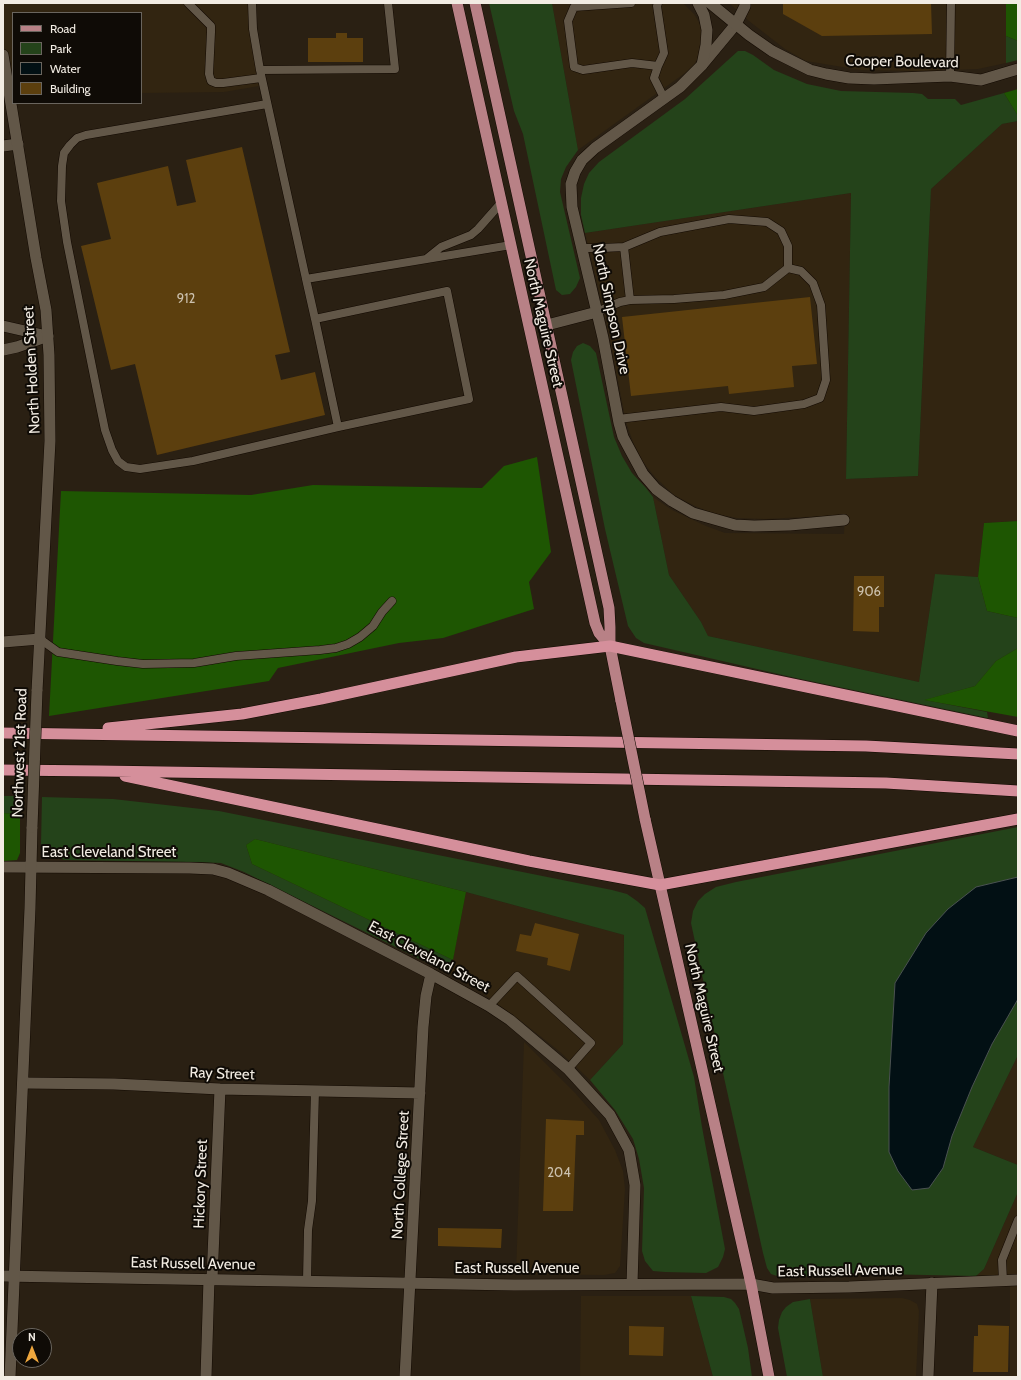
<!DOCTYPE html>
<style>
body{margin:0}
#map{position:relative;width:1021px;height:1380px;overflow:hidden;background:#2a2013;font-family:Cabin,sans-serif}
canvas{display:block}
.frame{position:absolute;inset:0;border:4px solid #f2ece3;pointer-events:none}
.legend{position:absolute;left:12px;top:12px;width:130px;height:92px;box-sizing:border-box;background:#0f0b06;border:1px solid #6a655e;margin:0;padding:5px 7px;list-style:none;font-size:12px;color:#f2ece3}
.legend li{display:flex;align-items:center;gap:8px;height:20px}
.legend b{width:20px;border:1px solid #6a655e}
.north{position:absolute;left:12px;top:1328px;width:40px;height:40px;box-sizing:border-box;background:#0f0b06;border:1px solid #6a655e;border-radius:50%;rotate:0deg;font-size:11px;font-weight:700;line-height:16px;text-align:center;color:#f2ece3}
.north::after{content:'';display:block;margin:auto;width:14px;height:18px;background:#efa73d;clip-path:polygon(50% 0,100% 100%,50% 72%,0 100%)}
</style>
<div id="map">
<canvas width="1021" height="1380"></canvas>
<div class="frame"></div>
<ul class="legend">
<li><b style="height:5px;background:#b88186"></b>Road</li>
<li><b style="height:11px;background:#24431a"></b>Park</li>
<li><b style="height:11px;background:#021014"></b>Water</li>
<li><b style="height:11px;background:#5c3f0e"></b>Building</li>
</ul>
<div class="north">N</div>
</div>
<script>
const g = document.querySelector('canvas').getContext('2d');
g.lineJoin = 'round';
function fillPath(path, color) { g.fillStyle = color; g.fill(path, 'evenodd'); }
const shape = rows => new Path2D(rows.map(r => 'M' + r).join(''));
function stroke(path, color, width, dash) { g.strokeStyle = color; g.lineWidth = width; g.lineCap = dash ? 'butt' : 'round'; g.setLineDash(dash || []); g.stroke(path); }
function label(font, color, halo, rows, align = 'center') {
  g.font = font + ' Cabin,sans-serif'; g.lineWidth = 4; g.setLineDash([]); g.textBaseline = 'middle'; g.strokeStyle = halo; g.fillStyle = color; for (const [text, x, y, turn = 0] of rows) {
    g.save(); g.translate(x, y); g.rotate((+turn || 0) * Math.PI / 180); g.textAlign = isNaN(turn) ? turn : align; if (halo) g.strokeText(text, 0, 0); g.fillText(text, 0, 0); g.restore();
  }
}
fillPath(shape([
 [3,3,252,3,260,70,259,86,224,92,141,93,141,13,13,13,13,96,3,55],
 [552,3,683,3,694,14,700,24,703,34,699,56,694,65,685,73,578,150],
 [729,3,1006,3,1006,63,978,69,916,71,861,70,806,61,785,49,749,21],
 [1018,121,1018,521,984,523,978,577,935,575,919,682,708,636,701,622,669,575,653,497,672,510,706,526,725,533,844,534,845,515,765,519,737,518,712,513,695,506,674,495,655,477,643,462,633,442,626,422,607,324,585,233,851,193,846,479,918,476,931,189,1002,124],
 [466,892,624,935,623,1044,590,1080,559,1051,521,1021,478,990,450,974],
 [524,1042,576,1094,599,1120,615,1150,623,1171,625,1189,620,1266,615,1273,604,1275,516,1274],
 [1018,1055,1018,1165,973,1147],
 [1018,1192,1018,1275,976,1276,984,1269],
 [1018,1280,1018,1377,1010,1377,1010,1281],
 [581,1296,691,1296,713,1377,580,1377],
 [902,1298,910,1300,917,1304,919,1311,916,1377,823,1377,810,1299]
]), '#322511');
fillPath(shape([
 [489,3,552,3,578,150,566,167,561,179,560,192,580,278,576,287,570,294,562,295,556,290,523,134,514,111],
 [1006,36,1018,41,1018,60,1006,63],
 [738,51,745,51,753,55,774,70,807,84,841,91,913,93,922,94,928,99,955,99,961,105,1004,93,1018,116,1018,121,1002,124,931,189,918,476,846,479,851,193,585,233,581,215,581,198,584,184,589,173,599,162,685,99],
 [583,343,590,346,596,353,614,437,622,456,632,473,646,488,653,497,669,575,701,622,708,636,919,682,935,574,978,577,987,611,1018,618,1018,648,996,661,975,686,925,700,987,712,988,718,796,678,644,643,636,638,628,626,605,529,573,370,571,360,573,352,577,346],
 [3,796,21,796,20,814,3,813],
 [42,797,113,799,219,811,612,890,627,894,637,901,645,908,694,1077,702,1127,725,1249,723,1257,718,1267,706,1273,665,1272,653,1271,645,1261,642,1251,644,1188,639,1159,633,1139,615,1110,590,1080,623,1044,624,935,466,892,255,839,246,845,252,864,453,960,450,974,244,872,221,863,199,862,65,860,54,857,47,852,41,844],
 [1018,827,1018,877,1000,882,909,961,895,983,889,1087,889,1124,943,1168,952,1136,972,1087,992,1044,1018,999,1018,1055,973,1147,1018,1165,1018,1192,984,1269,976,1276,877,1274,780,1277,771,1274,767,1268,763,1253,721,1064,691,923,693,911,698,901,705,894,716,887,736,882],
 [691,1296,724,1297,731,1299,735,1303,739,1309,748,1348,752,1377,713,1377],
 [810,1299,823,1377,787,1377,778,1328,779,1320,782,1312,786,1307,793,1302]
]), '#24431a');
fillPath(shape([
 [1006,3,1018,3,1018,41,1006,36],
 [1018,89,1018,116,1004,93],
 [537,457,551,552,529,582,534,609,443,638,399,643,278,668,269,681,49,716,61,491,251,495,313,485,482,488,504,466],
 [1018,521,1018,618,987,611,978,577,984,523],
 [1018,648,1018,717,924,700,975,686,996,661],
 [3,813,20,814,20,853,17,860,3,861],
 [255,839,466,892,453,960,252,864,246,845]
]), '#1e5602');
const water = shape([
 [1018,877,1018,999,992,1044,972,1087,952,1136,943,1168,929,1188,912,1190,898,1171,889,1152,889,1087,895,983,926,933,948,909,976,887,1018,877]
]);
fillPath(water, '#021014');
stroke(water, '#4a5252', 1);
fillPath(shape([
 [783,3,931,3,932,34,822,36,783,14],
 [336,33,347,33,347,38,363,38,363,62,308,62,308,38,336,38],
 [242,147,290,352,275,355,281,380,315,372,325,415,157,455,135,364,111,370,81,246,111,239,97,183,168,166,177,206,196,202,186,160],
 [810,297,817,364,792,366,794,387,729,394,728,386,631,396,622,317],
 [854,576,884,576,884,607,879,607,879,632,853,631],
 [535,923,579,934,570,971,547,965,548,958,516,951,520,934,531,936],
 [546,1119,584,1121,584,1135,576,1135,573,1211,543,1211],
 [438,1228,502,1229,501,1248,438,1246],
 [978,1325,1009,1326,1008,1372,973,1372,974,1336,978,1336],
 [629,1326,664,1327,663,1356,629,1355]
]), '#5c3f0e');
const service = shape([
 [188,3,211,26,211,32,209,74,211,81,216,83,223,83,261,78],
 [252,3,253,29,260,70,306,279,511,245],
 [631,3,574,7,568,21,574,67,583,70,632,63,658,66],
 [658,3,657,6,664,53,658,66,654,78,664,98],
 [260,70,395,69,388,3],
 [950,76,951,3],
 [267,104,86,135,77,138,70,145,64,153,62,166,61,201,67,242,97,391,105,430,112,450,118,461,126,467,140,469,193,461,338,427,469,399,447,291,315,319,338,427],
 [624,247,630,300],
 [582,248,602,248,624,247,660,232,729,219,767,222,781,231,788,246,788,268,764,287,724,295,674,299,630,300,620,302,597,312],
 [426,259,441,247,471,235,478,229,501,203],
 [306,279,315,319],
 [618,419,721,407,754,411,804,404,820,398,826,380,821,305,813,283,801,271,788,268],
 [40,639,58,652,117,661,143,664,194,663,236,656,320,650,336,648,348,644,360,637,373,626,382,612,392,601],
 [489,1006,517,976,591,1043,568,1069],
 [307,1281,308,1230,312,1201,315,1091],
 [1003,1281,1002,1260,1018,1220]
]);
const minor = shape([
 [745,3,745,6,736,24,702,65,680,87,595,148,582,160,575,172,571,184,572,207,603,338,619,423,623,437,643,474,656,489,672,501,693,513,735,525,754,526,790,525,844,520],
 [3,146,18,144],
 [547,325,597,312],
 [3,326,47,336],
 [3,350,17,347,48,336],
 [3,642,40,639],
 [3,867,190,868,213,869,228,873,268,890,431,974,489,1006,510,1020,568,1069,610,1115,629,1150,635,1185,632,1284],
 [23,1083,114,1084,220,1089,420,1093],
 [212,1279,220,1089],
 [206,1377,209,1279],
 [405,1377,423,1027,426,996,431,974],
 [928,1377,932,1283]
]);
const tertiary = shape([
 [698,3,704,15,707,30,706,45,702,65],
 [710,3,749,35,772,51,810,70,826,74,849,78,874,79,950,76,981,80,1018,69],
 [3,1276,514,1285,751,1284,773,1288,849,1287,1018,1280]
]);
const secondary = shape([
 [3,55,36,258,46,310,49,355,50,441,37,691],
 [10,1377,30,908,32,827]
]);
const primary = shape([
 [457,3,595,623,599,633,610,646],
 [475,3,609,608,610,627,610,646,621,701],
 [645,819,751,1284,769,1377]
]);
const trunk = shape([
 [108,728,242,714,321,699,516,657,610,646,1018,731],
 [3,733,866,746,1018,754],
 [3,770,101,771,886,783,1018,791],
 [125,776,529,861,660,885,1018,819]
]);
stroke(service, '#120901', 9);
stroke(minor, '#120901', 12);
stroke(tertiary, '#120901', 12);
stroke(secondary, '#120901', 12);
stroke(primary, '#120901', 12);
stroke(trunk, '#120901', 12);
stroke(service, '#625748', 8);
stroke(minor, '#625748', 11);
stroke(tertiary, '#625748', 11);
stroke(secondary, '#625748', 11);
stroke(primary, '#b88186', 11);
stroke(trunk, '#d58f9b', 11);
const secondaryBridge = shape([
 [32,827,37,691]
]);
const primaryBridge = shape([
 [621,701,645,819]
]);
stroke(secondaryBridge, '#120901', 12, []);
stroke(primaryBridge, '#120901', 12, []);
stroke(secondaryBridge, '#625748', 11);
stroke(primaryBridge, '#b88186', 11);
label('13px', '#ccc1ae', null, [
 ["912",186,299],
 ["906",869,592],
 ["204",559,1173]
]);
label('15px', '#f2ece3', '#0f0b06', [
 ["Cooper Boulevard",902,62,1],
 ["North Simpson Drive",611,309,78],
 ["North Maguire Street",543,323,77],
 ["North Holden Street",32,370,-93],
 ["Northwest 21st Road",20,753,-88],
 ["East Cleveland Street",109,853],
 ["East Cleveland Street",429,957,28],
 ["North Maguire Street",704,1008,77],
 ["Ray Street",222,1074,2],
 ["North College Street",401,1175,-87],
 ["Hickory Street",201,1184,-88],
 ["East Russell Avenue",193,1264,1],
 ["East Russell Avenue",517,1269],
 ["East Russell Avenue",840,1271,-1]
]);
</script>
